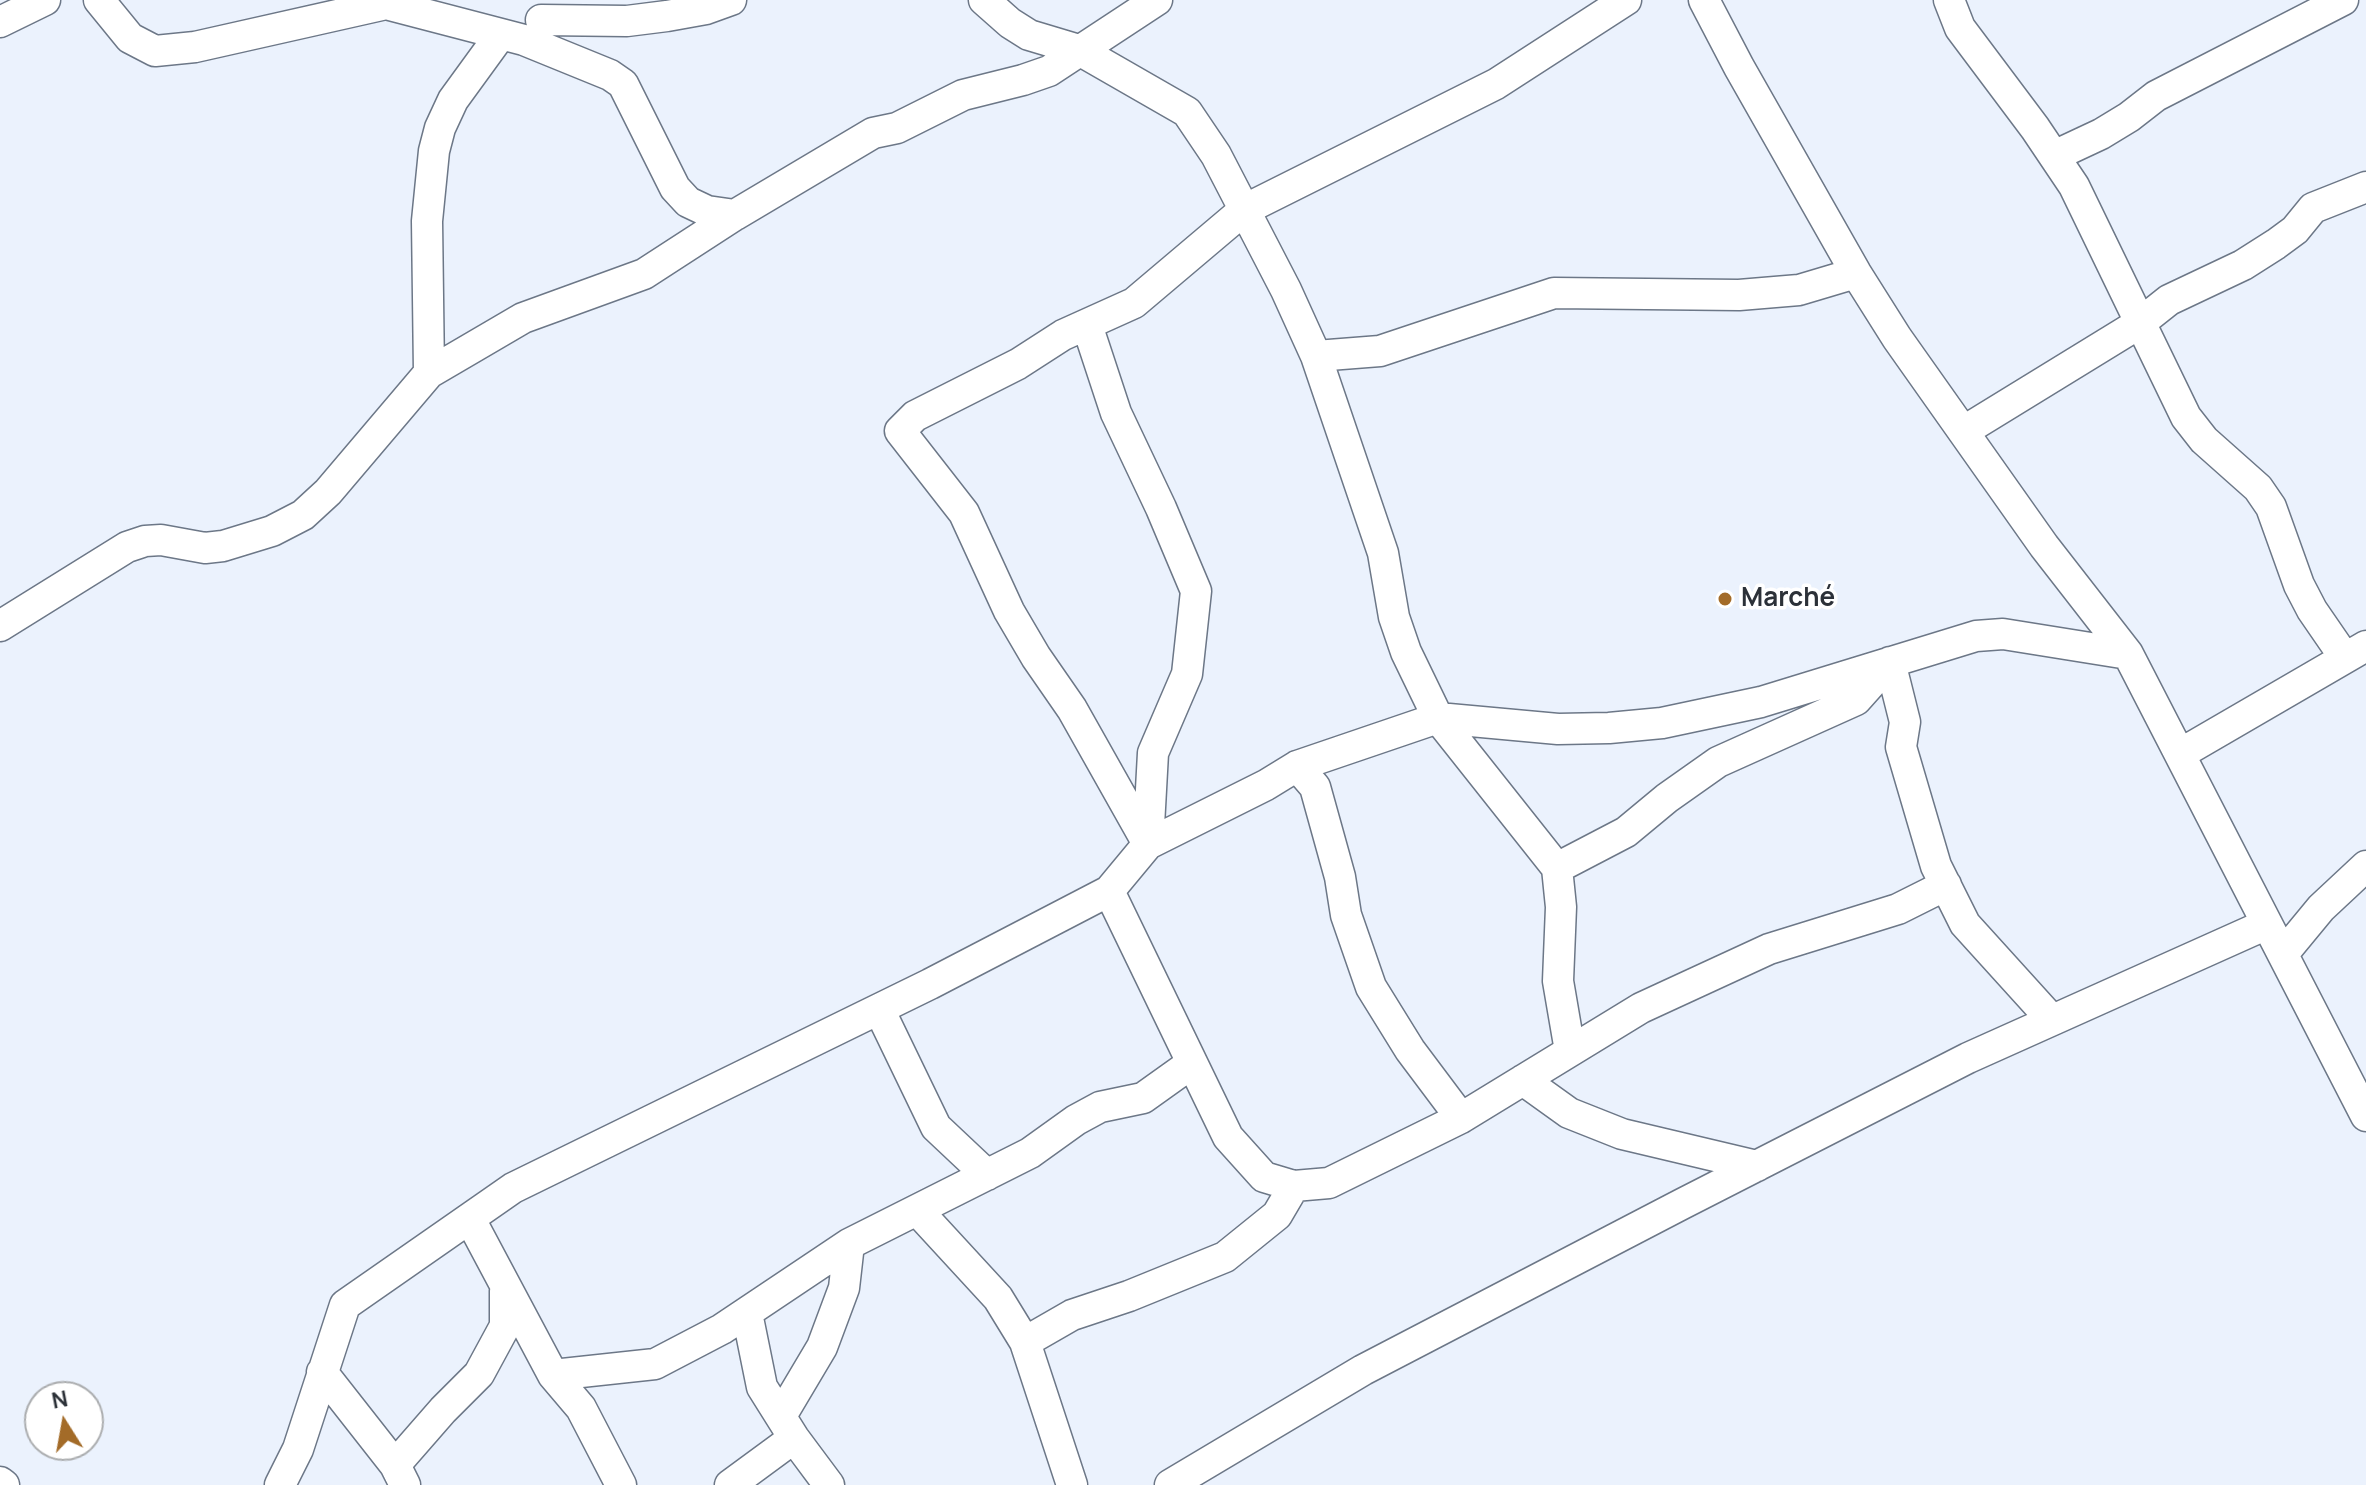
<!DOCTYPE html>
<meta charset="utf-8">
<style>
body{margin:0}
#map{position:relative;width:2366px;height:1485px;overflow:hidden;background:#ebf2fd;font-family:Manrope,sans-serif}
canvas{display:block}
.north{position:absolute;left:24px;top:1381px;width:80px;height:80px;box-sizing:border-box;background:#fff;border:2px solid #abadaf;border-radius:50%;rotate:349deg;font-size:22px;font-weight:700;line-height:32px;text-align:center;color:#2c3138}
.north::after{content:'';display:block;margin:auto;width:28px;height:36px;background:#a36b28;clip-path:polygon(50% 0,100% 100%,50% 72%,0 100%)}
</style>
<div id="map">
<canvas width="2366" height="1485"></canvas>
<div class="north">N</div>
</div>
<script>
const g = document.querySelector('canvas').getContext('2d');
g.lineJoin = 'round';
const shape = rows => new Path2D(rows.map(r => 'M' + r).join(''));
function stroke(path, color, width, dash) { g.strokeStyle = color; g.lineWidth = width; g.lineCap = dash ? 'butt' : 'round'; g.setLineDash(dash || []); g.stroke(path); }
function label(font, color, halo, rows, align = 'center') {
  g.font = font + ' Manrope,sans-serif'; g.lineWidth = 7; g.setLineDash([]); g.textBaseline = 'middle'; g.strokeStyle = halo; g.fillStyle = color; for (const [text, x, y, turn = 0] of rows) {
    g.save(); g.translate(x, y); g.rotate((+turn || 0) * Math.PI / 180); g.textAlign = isNaN(turn) ? turn : align; if (halo) g.strokeText(text, 0, 0); g.fillText(text, 0, 0); g.restore();
  }
}
const minor = shape([
 [99,0,130,38,155,51,195,47,386,4,524,40,610,75,623,84,675,188,688,202,707,211,735,215,873,133,897,128,963,95,1023,80,1049,71,1157,0],
 [984,0,1010,23,1029,35,1079,50,1187,112,1216,155,1286,290,1316,356,1380,351,1554,293,1739,295,1799,290,1856,273],
 [1704,0,1739,67,1856,273,1897,338,2044,546,2128,654,2366,1116],
 [1949,0,1960,28,2035,128,2074,186,2186,417,2204,440,2258,488,2271,507,2299,585,2312,610,2345,658],
 [541,20,627,21,667,16,706,9,731,0],
 [0,22,45,0],
 [2054,156,2101,134,2129,117,2156,96,2343,0],
 [1087,325,1116,413,1161,508,1196,591,1187,674,1153,753,1148,844],
 [1316,356,1383,553,1394,617,1406,652,1438,718,1557,868,1561,907,1558,981,1570,1051],
 [429,373,427,221,434,151,440,128,453,100,501,34],
 [1964,431,2140,323,2169,300,2243,265,2276,244,2295,230,2313,208,2366,187],
 [0,626,127,547,145,541,161,540,205,548,223,546,272,531,303,515,328,492,429,373,523,318,644,274,735,215],
 [1890,662,1905,722,1901,747,1936,866,1965,924,2052,1020],
 [2180,754,2366,646],
 [1297,766,1315,787,1340,877,1346,915,1371,987,1410,1050,1461,1118],
 [1148,844,1072,709,1036,657,1009,611,964,513,900,431,915,416,1018,364,1063,335,1134,303,1244,210,1496,84,1626,0],
 [1557,868,1626,832,1667,798,1718,762,1856,700,1889,663],
 [1109,891,1228,1137,1264,1177,1294,1186,1329,1183,1461,1118,1641,1008,1769,949,1898,909,1946,885],
 [2283,954,2321,908,2366,866],
 [879,1009,936,1127,987,1175],
 [1523,1080,1569,1113,1622,1134,1757,1166],
 [917,1210,998,1298,1025,1342,1072,1485],
 [470,1219,553,1375,581,1408,621,1485],
 [747,1313,762,1387,794,1438,829,1485],
 [1025,1342,1072,1315,1129,1296,1225,1257,1277,1215,1294,1186],
 [322,1372,395,1465,405,1485],
 [553,1375,655,1364,722,1329,849,1244,1030,1153,1076,1120,1100,1107,1143,1098,1192,1063],
 [781,1416,822,1347,844,1288,849,1244],
 [395,1465,443,1410,479,1374,505,1326,505,1291],
 [0,1482,4,1485],
 [280,1485,298,1449,345,1305,513,1188,930,984,1109,891,1148,844,1266,785,1297,766,1438,718,1558,729,1609,728,1662,723,1761,702,1976,636,2003,634,2128,654],
 [730,1485,794,1438],
 [1170,1485,1363,1370,1682,1204,1968,1058,2267,924]
]);
stroke(minor, '#6c7787', 33);
stroke(minor, '#fff', 30);
for (const [x, y, r, color] of [
 [1725,599,8,"#a36b28"]
]) { const dot = new Path2D(); dot.arc(x, y, r, 0, 2 * Math.PI); g.fillStyle = color; g.fill(dot); stroke(dot, '#fff', 3); }
label('bold 26px', '#2c3138', '#fff', [
 ["Marché",1741,599]
], 'left');
</script>
